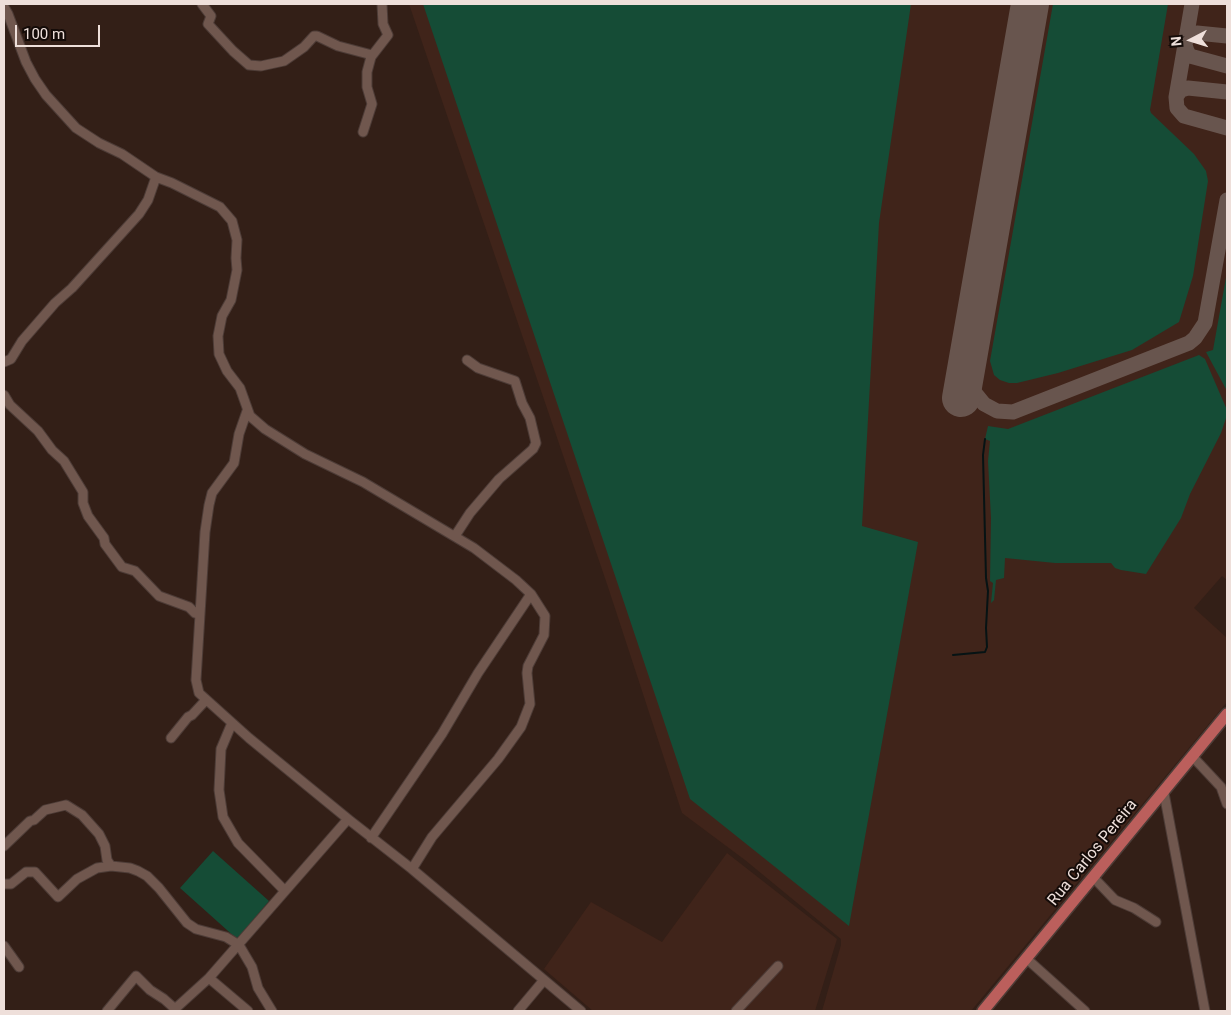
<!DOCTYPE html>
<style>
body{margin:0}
#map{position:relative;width:1231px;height:1015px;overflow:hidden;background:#331f17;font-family:Roboto,sans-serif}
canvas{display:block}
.frame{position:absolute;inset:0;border:5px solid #eedfda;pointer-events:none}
.north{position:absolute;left:1166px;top:15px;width:50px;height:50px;-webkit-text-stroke:4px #140b08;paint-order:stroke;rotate:265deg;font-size:14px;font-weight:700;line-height:20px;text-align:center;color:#eedfda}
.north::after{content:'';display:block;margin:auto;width:18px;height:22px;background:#eedfda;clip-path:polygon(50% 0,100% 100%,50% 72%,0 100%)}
.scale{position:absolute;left:15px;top:25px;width:85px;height:22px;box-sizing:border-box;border:2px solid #eedfda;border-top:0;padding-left:6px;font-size:15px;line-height:18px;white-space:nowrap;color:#eedfda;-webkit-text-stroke:4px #140b08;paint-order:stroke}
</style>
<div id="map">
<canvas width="1231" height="1015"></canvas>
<div class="frame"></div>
<div class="north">N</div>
<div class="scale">100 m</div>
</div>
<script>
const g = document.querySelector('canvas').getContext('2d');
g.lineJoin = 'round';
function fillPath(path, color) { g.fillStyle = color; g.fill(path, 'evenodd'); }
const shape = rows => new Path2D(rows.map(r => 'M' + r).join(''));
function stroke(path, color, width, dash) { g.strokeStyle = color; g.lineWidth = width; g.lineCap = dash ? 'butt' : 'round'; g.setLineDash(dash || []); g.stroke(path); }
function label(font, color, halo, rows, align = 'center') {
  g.font = font + ' Roboto,sans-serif'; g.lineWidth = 4; g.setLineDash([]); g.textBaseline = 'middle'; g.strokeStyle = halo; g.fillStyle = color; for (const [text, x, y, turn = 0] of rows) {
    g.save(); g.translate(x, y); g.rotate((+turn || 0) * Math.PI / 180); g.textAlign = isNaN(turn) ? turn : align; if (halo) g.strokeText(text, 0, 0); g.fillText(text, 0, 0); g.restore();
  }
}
fillPath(shape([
 [409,4,1227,4,1227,580,1222,576,1194,608,1227,638,1227,702,971,1011,822,1011,841,945,841,939,745,860,682,813,608,587],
 [727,853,837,939,815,1011,593,1011,544,969,591,902,662,942]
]), '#40241a');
fillPath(shape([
 [423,4,911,4,879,223,862,526,918,542,849,926,690,799],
 [1053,4,1168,4,1150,110,1151,113,1194,154,1206,171,1208,181,1193,276,1179,322,1132,350,1058,373,1017,383,1009,383,1000,380,994,375,990,361],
 [1227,272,1227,391,1206,352,1213,350],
 [1199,355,1205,359,1227,410,1227,415,1221,433,1190,494,1181,518,1146,574,1121,570,1115,568,1111,563,1055,563,1005,558,1004,578,996,580,994,600,991,603,993,583,990,581,991,518,988,461,990,441,985,439,988,426,1008,429],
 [213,851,269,901,237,939,180,888]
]), '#154c36');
stroke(shape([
 [953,655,985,652,987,647,986,628,988,591,986,578,983,455,985,439]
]), '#061314', 2);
stroke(shape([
 [1192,4,1176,97,1177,108,1184,116,1227,128],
 [1186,40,1191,35,1197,33,1227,36],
 [1185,45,1187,51,1190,56,1227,66],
 [1176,97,1181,90,1188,88,1227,92],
 [966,372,971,388,984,404,997,411,1013,412,1189,343,1195,338,1205,323,1227,200]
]), '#68554e', 15);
stroke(shape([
 [961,398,1030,4]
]), '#68554e', 38);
const minor = shape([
 [202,4,211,16,208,24,233,51,249,65,261,66,284,61,304,47,314,36,317,36,338,46,372,55],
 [4,7,8,14,26,62,35,79,46,95,76,128,99,143,122,154,156,177,172,183,220,207,232,221,237,240,236,258,237,270,231,300,222,316,218,336,219,354,227,371,240,388,250,416,265,429,305,454,363,482,474,548,516,580,531,594,545,616,544,635,528,666,527,673,530,704,521,727,498,759,432,837,412,869],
 [363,132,372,104,367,87,367,72,371,57,388,35,383,24,382,4],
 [4,362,11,359,22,341,55,303,72,288,139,214,148,200,156,177],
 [4,395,10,405,38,431,52,450,64,461,83,492,83,503,88,516,104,538,105,544,122,567,135,571,159,596,189,607,195,613,200,614],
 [247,411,239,434,234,463,212,493,209,505,205,532,196,680,199,693,249,738,348,819,412,869,581,1011],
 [455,536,470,513,499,479,533,449,536,443,530,418,522,403,515,381,478,368,467,360],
 [232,723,221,749,219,790,223,817,238,843,285,891],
 [171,738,188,717,192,715,205,701],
 [1193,757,1221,787,1227,804],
 [1164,793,1205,1011],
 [371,838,442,734,478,673,531,594],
 [4,846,30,821,34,820,45,810,66,805,82,815,99,834,105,846,107,860,111,866],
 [1094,878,1115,900,1134,908,1156,922],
 [4,884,11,884,26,872,35,872,58,897,77,879,97,868,111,866,130,868,138,871,147,876,159,888,187,923,196,929,226,937,239,945,252,967,258,988,272,1011],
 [4,946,19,967],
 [1027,959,1085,1011],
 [107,1011,136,976,150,990,164,999,173,1007,176,1008,209,978],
 [248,1011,209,978,348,819],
 [518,1011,544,980],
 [736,1011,778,966]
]);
const major = shape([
 [983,1011,1227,714]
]);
stroke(minor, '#4d3c37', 11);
stroke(major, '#4d3c37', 14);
stroke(minor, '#70574e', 9);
stroke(major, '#bb5f5c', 11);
label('16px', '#eedfda', '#140b08', [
 ["Rua Carlos Pereira",1093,853,-51]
]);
</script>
